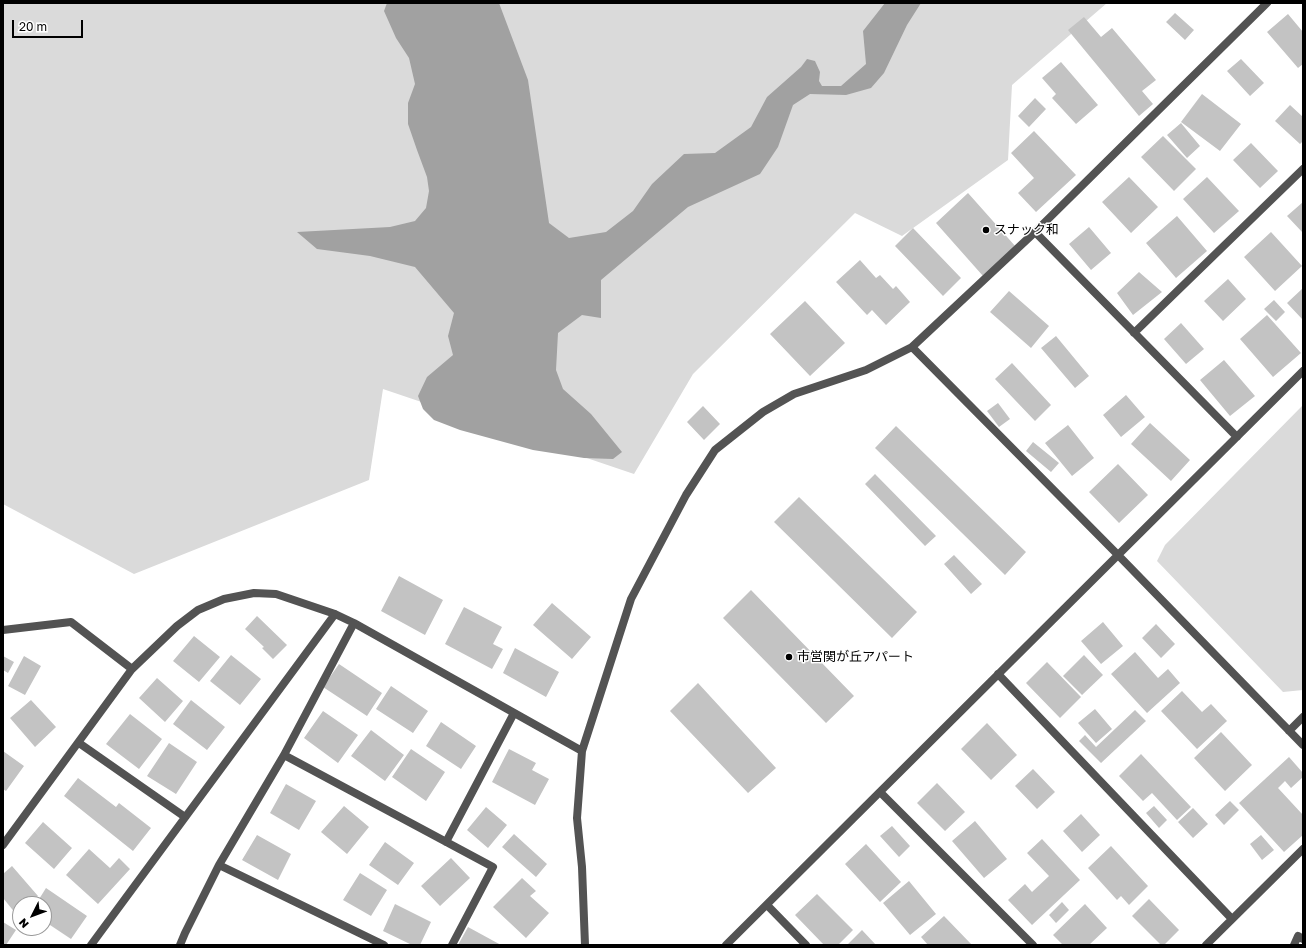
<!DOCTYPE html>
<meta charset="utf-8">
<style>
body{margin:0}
#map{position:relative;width:1306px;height:948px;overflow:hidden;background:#fff;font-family:"Golos Text",sans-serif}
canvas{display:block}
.frame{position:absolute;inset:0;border:4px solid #000;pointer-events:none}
.north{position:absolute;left:12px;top:896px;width:40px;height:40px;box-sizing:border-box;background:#fff;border:1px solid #999;border-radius:50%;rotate:228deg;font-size:11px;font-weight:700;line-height:16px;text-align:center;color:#000}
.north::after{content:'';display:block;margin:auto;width:14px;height:18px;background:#000;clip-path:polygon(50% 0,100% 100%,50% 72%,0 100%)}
.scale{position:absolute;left:12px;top:20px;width:71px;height:18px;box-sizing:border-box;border:2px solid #000;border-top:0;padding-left:5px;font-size:12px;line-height:14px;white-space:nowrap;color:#000;-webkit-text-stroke:3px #fff;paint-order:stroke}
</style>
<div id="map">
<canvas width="1306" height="948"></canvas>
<div class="frame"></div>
<div class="north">N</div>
<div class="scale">20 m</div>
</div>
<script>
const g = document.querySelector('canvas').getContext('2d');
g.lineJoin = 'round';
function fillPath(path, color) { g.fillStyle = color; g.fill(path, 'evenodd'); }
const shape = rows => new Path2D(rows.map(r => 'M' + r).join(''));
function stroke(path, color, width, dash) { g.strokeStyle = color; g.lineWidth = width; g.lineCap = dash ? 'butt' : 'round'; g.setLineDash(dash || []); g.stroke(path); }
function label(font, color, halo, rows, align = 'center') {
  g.font = font + ' "Golos Text","Noto Sans JP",sans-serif'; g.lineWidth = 3; g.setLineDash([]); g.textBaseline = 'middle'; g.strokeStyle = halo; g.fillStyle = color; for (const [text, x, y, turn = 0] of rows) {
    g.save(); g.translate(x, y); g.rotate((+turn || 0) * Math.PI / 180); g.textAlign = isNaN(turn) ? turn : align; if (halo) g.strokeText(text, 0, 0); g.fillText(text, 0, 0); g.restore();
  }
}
fillPath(shape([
 [3,3,1107,3,1012,85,1008,160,902,236,855,213,693,374,634,474,383,389,369,480,134,574,3,504],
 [1303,405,1303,690,1283,692,1157,561,1165,545]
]), '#dadada');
fillPath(shape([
 [387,3,499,3,528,80,549,223,569,238,606,232,633,211,652,184,684,154,715,153,751,127,767,97,801,67,807,59,815,61,820,72,819,81,822,86,841,86,866,64,863,31,885,3,921,3,907,25,884,73,871,88,846,95,810,94,793,105,778,147,760,174,688,207,601,280,601,318,582,315,558,333,556,370,563,389,591,414,622,452,613,459,584,458,533,450,460,430,434,420,423,409,418,396,427,377,453,355,448,336,454,313,415,267,370,256,317,249,297,232,390,227,415,221,426,208,429,191,427,177,417,150,408,124,408,103,415,84,409,58,396,38,384,11]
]), '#a1a1a1');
fillPath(shape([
 [1175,13,1194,30,1185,40,1166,22],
 [1288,14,1303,32,1303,64,1298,68,1267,32],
 [1084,17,1101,37,1112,28,1156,80,1142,91,1153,104,1139,116,1068,30],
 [1241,59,1264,83,1250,96,1227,71],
 [1061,62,1098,105,1076,124,1052,98,1056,94,1042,78],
 [1202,94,1241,124,1220,151,1181,122],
 [1035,98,1046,109,1029,127,1018,116],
 [1290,105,1303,117,1303,141,1300,144,1275,121],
 [1181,123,1200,146,1187,158,1167,135],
 [1034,131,1076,175,1036,212,1018,193,1034,178,1011,153],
 [1163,136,1196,169,1174,191,1141,157],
 [1251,143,1278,171,1260,188,1233,160],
 [1129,177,1158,207,1131,233,1102,202],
 [1207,177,1239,211,1214,233,1183,199],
 [968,193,1016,247,983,276,936,223],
 [1303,202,1303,233,1287,216],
 [1177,216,1207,251,1176,278,1146,243],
 [1089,227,1111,253,1091,270,1069,244],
 [913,228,961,278,943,296,895,246],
 [1271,232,1302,266,1275,291,1244,257],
 [860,260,876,278,880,275,893,289,896,286,910,302,886,325,872,310,867,315,836,282],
 [1139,272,1162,292,1133,315,1117,293],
 [1228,279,1246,299,1223,321,1204,301],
 [1303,288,1303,320,1287,303],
 [1009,291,1049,326,1031,348,990,312],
 [1274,300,1285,312,1276,321,1264,309],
 [805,301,845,343,810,376,770,334],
 [1267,315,1301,353,1273,377,1240,339],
 [1181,323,1204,349,1186,364,1164,339],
 [1056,336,1089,376,1075,388,1041,348],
 [1224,360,1255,396,1230,416,1200,380],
 [1012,363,1051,405,1035,421,995,379],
 [1126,395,1145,417,1121,437,1103,415],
 [998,403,1010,419,999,427,987,411],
 [703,406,720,424,704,440,687,422],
 [1150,423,1190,460,1171,481,1131,444],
 [1068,425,1094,458,1072,476,1045,443],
 [896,426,1026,552,1005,575,875,448],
 [1033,442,1059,463,1051,472,1026,451],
 [1118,464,1148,495,1119,523,1089,492],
 [875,474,936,536,925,546,865,484],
 [799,497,917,612,892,638,774,522],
 [954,555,982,584,971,594,944,564],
 [399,576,443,600,425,635,381,611],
 [751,590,854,696,826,723,723,618],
 [552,603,591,637,572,659,533,625],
 [464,607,502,627,493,644,503,649,492,669,445,644],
 [257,616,287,645,273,659,262,648,264,647,245,629],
 [1103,622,1123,646,1101,664,1081,641],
 [1156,624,1175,644,1161,658,1142,638],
 [194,636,220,657,199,682,173,661],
 [515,648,559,672,546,697,503,673],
 [1135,652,1158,678,1168,669,1180,683,1147,713,1111,674],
 [231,655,261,679,240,705,210,681],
 [1084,655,1103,675,1082,695,1063,676],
 [3,656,14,662,8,673,3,670],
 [24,656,41,666,25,695,8,686],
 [1047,662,1081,697,1060,718,1026,683],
 [339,664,382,693,367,716,323,687],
 [157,678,183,701,165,722,139,698],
 [698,683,776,768,748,793,670,711],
 [391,686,428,711,413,733,376,709],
 [1182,691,1202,712,1211,704,1227,721,1197,749,1161,711],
 [31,700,56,727,35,747,10,718],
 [191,700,225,727,207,750,173,724],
 [1095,709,1112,729,1096,743,1078,723],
 [1135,710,1146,721,1101,763,1079,741,1085,735,1096,747],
 [323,711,358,735,338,763,304,738],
 [130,714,162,739,139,769,106,744],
 [441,722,476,746,461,769,426,746],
 [987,723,1017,755,991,780,961,749],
 [371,730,404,755,385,781,351,756],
 [1221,732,1252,765,1225,791,1194,758],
 [169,743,197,762,176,794,147,776],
 [411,749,445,772,426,801,392,777],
 [509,749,536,763,532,770,549,779,535,805,492,782],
 [3,751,24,766,6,791,3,789],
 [1141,754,1191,807,1177,820,1152,793,1143,801,1119,776],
 [1289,757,1303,773,1303,777,1291,788,1285,781,1278,788,1303,815,1303,835,1284,852,1239,803],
 [1033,769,1055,792,1037,809,1015,786],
 [78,778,116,807,119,803,151,828,133,851,64,796],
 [937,783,965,812,945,831,917,803],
 [286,784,316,801,299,830,270,813],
 [1230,801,1239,810,1224,825,1215,815],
 [344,806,369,827,347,854,321,832],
 [1154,806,1167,820,1159,828,1146,813],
 [486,807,507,825,488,848,467,830],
 [1193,808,1208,824,1193,838,1178,822],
 [1081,814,1100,835,1082,852,1063,831],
 [975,821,1007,859,984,878,952,841],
 [43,822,72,848,54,869,25,843],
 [892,826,910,846,899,857,880,836],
 [514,834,547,864,536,877,502,847],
 [257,835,291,854,278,880,242,860],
 [1261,835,1274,850,1262,860,1250,844],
 [1042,839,1080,880,1032,925,1008,900,1025,884,1032,892,1049,876,1027,853],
 [385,842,414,863,398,885,369,865],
 [866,844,901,882,880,902,845,864],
 [1111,846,1148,886,1129,905,1121,896,1117,900,1088,868],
 [89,849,110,868,119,858,130,869,98,904,66,875],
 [451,858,470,878,440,906,421,886],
 [12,866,38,896,28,904,20,904,20,911,16,914,3,898,3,874],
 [360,873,387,890,371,916,343,900],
 [522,878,536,891,530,896,549,913,526,938,493,907],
 [909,881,936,914,910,935,883,903],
 [46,888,87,916,71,939,44,921,44,904,36,904],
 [817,894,853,930,838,945,824,945,795,915],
 [1149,899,1179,930,1164,945,1161,945,1132,916],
 [1062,902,1069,910,1056,923,1049,915],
 [395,904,431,922,420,945,412,945,383,931],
 [1085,904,1107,928,1089,945,1063,945,1053,935],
 [944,916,972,945,928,945,921,937],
 [3,922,16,930,6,945,3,945],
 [468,927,501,945,458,945],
 [862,930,876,945,847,945]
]), '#c3c3c3');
stroke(shape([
 [1035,232,1237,437],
 [1134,333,1303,169],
 [912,347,1118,555,1303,745],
 [3,630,71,622,132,669],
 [998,674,1232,919],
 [1289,731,1303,717],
 [79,743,185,817],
 [284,755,354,623],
 [880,792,1033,945],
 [446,842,514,713],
 [3,845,132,669,177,626,198,610,224,599,254,593,276,594,335,614,354,623,582,751],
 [767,905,806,945],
 [91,945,335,614],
 [180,945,185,933,219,865],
 [384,945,219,865,284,755,493,867,452,945],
 [585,945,582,867,577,818,582,751,631,599,686,495,715,450,763,412,794,394,866,370,912,347,1035,232,1267,3],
 [726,945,1303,371],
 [1206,945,1303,849],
 [1294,945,1298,936,1303,939]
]), '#535353', 8);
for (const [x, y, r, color] of [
 [986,230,4,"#000"],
 [789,657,4,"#000"]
]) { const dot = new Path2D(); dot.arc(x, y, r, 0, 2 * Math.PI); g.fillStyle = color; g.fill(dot); stroke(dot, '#fff', 1.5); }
label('13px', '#000', '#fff', [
 ["スナック和",994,230],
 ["市営関が丘アパート",797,657]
], 'left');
</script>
